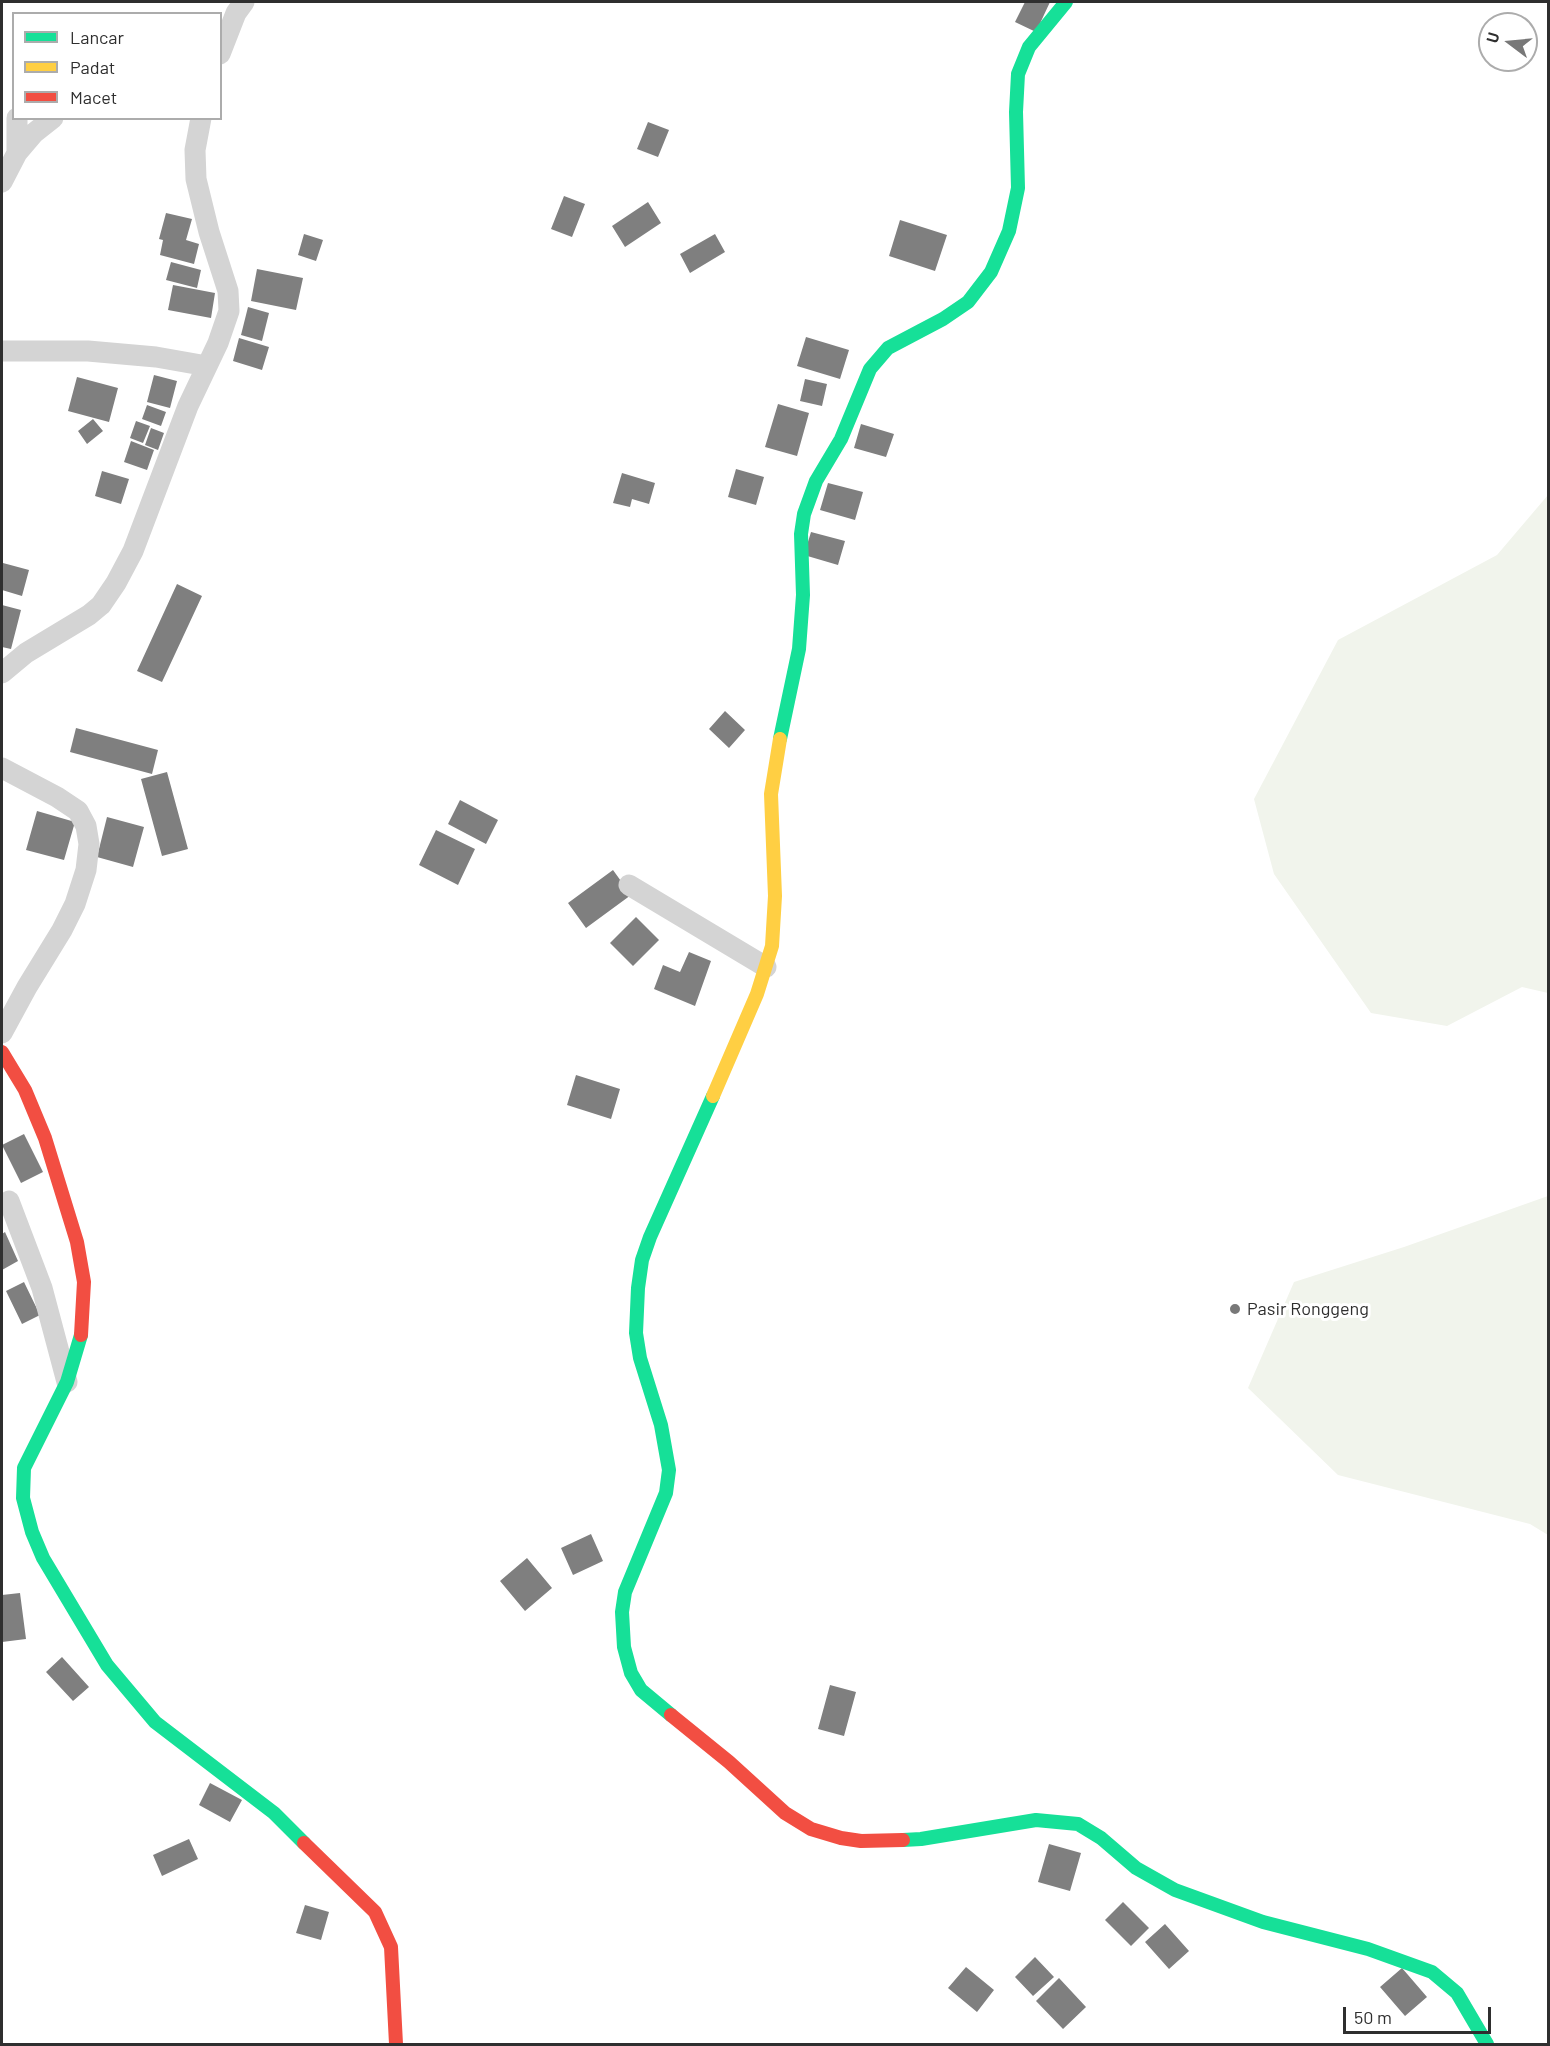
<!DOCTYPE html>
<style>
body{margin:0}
#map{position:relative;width:1550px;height:2046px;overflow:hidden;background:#fff;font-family:Barlow,sans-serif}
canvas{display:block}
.frame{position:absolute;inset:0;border:3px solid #2f2f2f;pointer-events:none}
.legend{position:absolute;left:12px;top:12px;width:210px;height:108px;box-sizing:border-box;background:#fff;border:2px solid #acacac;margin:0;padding:8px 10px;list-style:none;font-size:18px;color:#2f2f2f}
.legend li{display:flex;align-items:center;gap:12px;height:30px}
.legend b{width:30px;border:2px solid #acacac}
.north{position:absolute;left:1478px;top:12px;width:60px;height:60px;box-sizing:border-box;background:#fff;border:2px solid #acacac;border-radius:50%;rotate:286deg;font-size:16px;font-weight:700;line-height:24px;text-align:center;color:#2f2f2f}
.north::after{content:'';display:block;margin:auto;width:21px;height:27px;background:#787878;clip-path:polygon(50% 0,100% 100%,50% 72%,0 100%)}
.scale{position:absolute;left:1343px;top:2007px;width:148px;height:27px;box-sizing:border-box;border:3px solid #2f2f2f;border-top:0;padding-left:8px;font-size:18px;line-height:21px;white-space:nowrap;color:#2f2f2f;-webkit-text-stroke:4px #fff;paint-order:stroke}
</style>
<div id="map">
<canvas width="1550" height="2046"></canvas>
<div class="frame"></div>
<ul class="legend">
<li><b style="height:8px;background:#16e098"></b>Lancar</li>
<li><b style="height:8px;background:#ffcf43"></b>Padat</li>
<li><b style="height:8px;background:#f24e42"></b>Macet</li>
</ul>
<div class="north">U</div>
<div class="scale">50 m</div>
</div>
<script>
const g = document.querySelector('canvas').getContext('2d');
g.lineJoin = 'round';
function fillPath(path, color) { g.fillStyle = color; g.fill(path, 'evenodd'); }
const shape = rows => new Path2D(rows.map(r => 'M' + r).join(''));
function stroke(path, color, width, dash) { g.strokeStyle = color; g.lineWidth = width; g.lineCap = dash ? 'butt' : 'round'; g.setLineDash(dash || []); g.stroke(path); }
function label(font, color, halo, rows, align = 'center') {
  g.font = font + ' Barlow,sans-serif'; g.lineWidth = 6; g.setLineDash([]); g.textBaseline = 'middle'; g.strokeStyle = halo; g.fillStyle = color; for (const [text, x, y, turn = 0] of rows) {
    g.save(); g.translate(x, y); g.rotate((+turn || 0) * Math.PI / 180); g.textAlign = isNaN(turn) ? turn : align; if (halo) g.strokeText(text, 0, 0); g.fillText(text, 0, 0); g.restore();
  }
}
fillPath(shape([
 [1548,495,1548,993,1522,987,1447,1026,1371,1013,1274,874,1254,799,1338,640,1497,555],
 [1548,1196,1548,1535,1530,1524,1338,1475,1248,1388,1294,1282,1404,1247]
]), '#f1f4ec');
fillPath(shape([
 [1025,2,1050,2,1036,32,1015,22],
 [648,122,669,130,658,157,637,149],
 [564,196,585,204,572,237,551,229],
 [648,202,661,223,625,247,612,226],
 [166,213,192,219,186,240,199,244,194,264,160,255,163,240,159,239],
 [900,220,947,235,935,271,889,256],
 [304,234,323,240,316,261,298,255],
 [715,234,725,252,690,273,680,254],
 [171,262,201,270,197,288,166,280],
 [257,269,303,278,296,310,251,301],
 [173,285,215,293,211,318,168,310],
 [248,307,269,313,262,341,241,335],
 [806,337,849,350,840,379,797,366],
 [239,338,269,347,262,370,233,361],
 [154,375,177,381,170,408,147,402],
 [77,377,118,388,109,422,68,411],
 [805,379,827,384,822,406,800,401],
 [778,404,809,413,797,456,765,447],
 [147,405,166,412,161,426,142,419],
 [93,419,103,431,87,444,78,431],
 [136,421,150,426,143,443,130,438],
 [861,424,894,434,886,457,854,448],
 [151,428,164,433,158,450,145,445],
 [131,441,154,450,147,470,124,462],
 [736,469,764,477,756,505,728,497],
 [102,471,129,479,121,504,95,496],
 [622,473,655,483,649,504,632,499,630,507,613,503],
 [828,483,863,492,855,520,820,510],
 [811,532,845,541,838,565,804,555],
 [3,563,29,570,22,596,2,590],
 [177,584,202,596,162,682,137,671],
 [2,605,21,610,11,649,2,647],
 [725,711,745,730,729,748,709,729],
 [76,728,158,750,152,774,70,752],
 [167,772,188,849,162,856,141,779],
 [460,800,498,820,486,844,448,824],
 [37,811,75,822,64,860,26,850],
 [107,817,144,827,133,867,97,857],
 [436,830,475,849,458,885,419,865],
 [613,870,631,895,586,928,568,903],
 [636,917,659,940,633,966,610,943],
 [689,952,711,961,695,1006,654,989,663,965,680,972],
 [576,1075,620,1089,611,1119,567,1105],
 [24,1134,43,1172,21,1183,2,1145],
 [5,1232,18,1261,2,1270,2,1234],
 [24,1282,40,1315,22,1324,6,1291],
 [591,1534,603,1561,573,1575,561,1548],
 [527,1558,552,1588,525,1611,500,1581],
 [20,1593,26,1639,2,1642,2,1595],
 [62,1657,89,1687,73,1701,46,1672],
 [830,1685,856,1692,844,1736,818,1729],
 [210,1783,242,1800,230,1822,199,1805],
 [189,1839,198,1859,162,1876,153,1855],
 [1049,1844,1081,1853,1070,1891,1038,1882],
 [1123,1902,1149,1928,1131,1946,1105,1920],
 [305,1905,329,1912,321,1940,296,1933],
 [1165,1924,1189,1951,1169,1969,1145,1942],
 [1035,1957,1054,1977,1033,1996,1015,1977],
 [966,1967,994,1990,977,2012,948,1988],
 [1402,1968,1427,1997,1405,2016,1380,1987],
 [1059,1978,1086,2007,1063,2029,1036,2001]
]), '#7f7f7f');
stroke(shape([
 [220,54,236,13,244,2],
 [17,153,17,118],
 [2,182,17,153,34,133,53,118],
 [2,351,88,351,156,357,207,366],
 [2,673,26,653,89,615,101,605,116,583,133,551,188,406,218,343,229,311,228,291,209,232,196,179,195,150,201,118],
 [2,768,57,797,78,811,86,826,89,844,86,870,75,904,62,930,27,987,2,1033],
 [629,885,766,967],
 [9,1201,42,1288,67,1382]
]), '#d4d4d4', 21);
stroke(shape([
 [780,739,799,649,803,595,801,534,804,514,816,481,841,439,870,369,888,348,943,319,968,302,991,272,1009,231,1018,188,1016,112,1018,74,1029,47,1066,2],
 [81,1335,67,1382,24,1468,23,1498,32,1532,43,1558,107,1665,155,1722,274,1813,304,1843],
 [671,1715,641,1690,631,1673,624,1647,622,1612,625,1592,666,1493,669,1470,661,1425,640,1358,636,1333,638,1288,642,1260,650,1237,713,1096],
 [903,1840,921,1839,1036,1820,1078,1824,1101,1838,1136,1868,1175,1890,1263,1922,1368,1949,1432,1972,1457,1993,1487,2044]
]), '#16e098', 14);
stroke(shape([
 [713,1096,757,994,772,946,775,896,771,794,780,739]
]), '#ffcf43', 14);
stroke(shape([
 [2,1052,25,1090,45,1138,77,1242,84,1282,81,1335],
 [671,1715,729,1762,785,1813,811,1829,841,1838,861,1841,903,1840],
 [304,1843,375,1912,391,1947,396,2044]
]), '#f24e42', 14);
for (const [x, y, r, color] of [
 [1235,1309,6,"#787878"]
]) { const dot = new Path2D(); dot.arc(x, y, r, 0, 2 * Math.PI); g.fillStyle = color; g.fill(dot); stroke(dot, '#fff', 2); }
label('18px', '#2f2f2f', '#fff', [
 ["Pasir Ronggeng",1247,1309]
], 'left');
</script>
